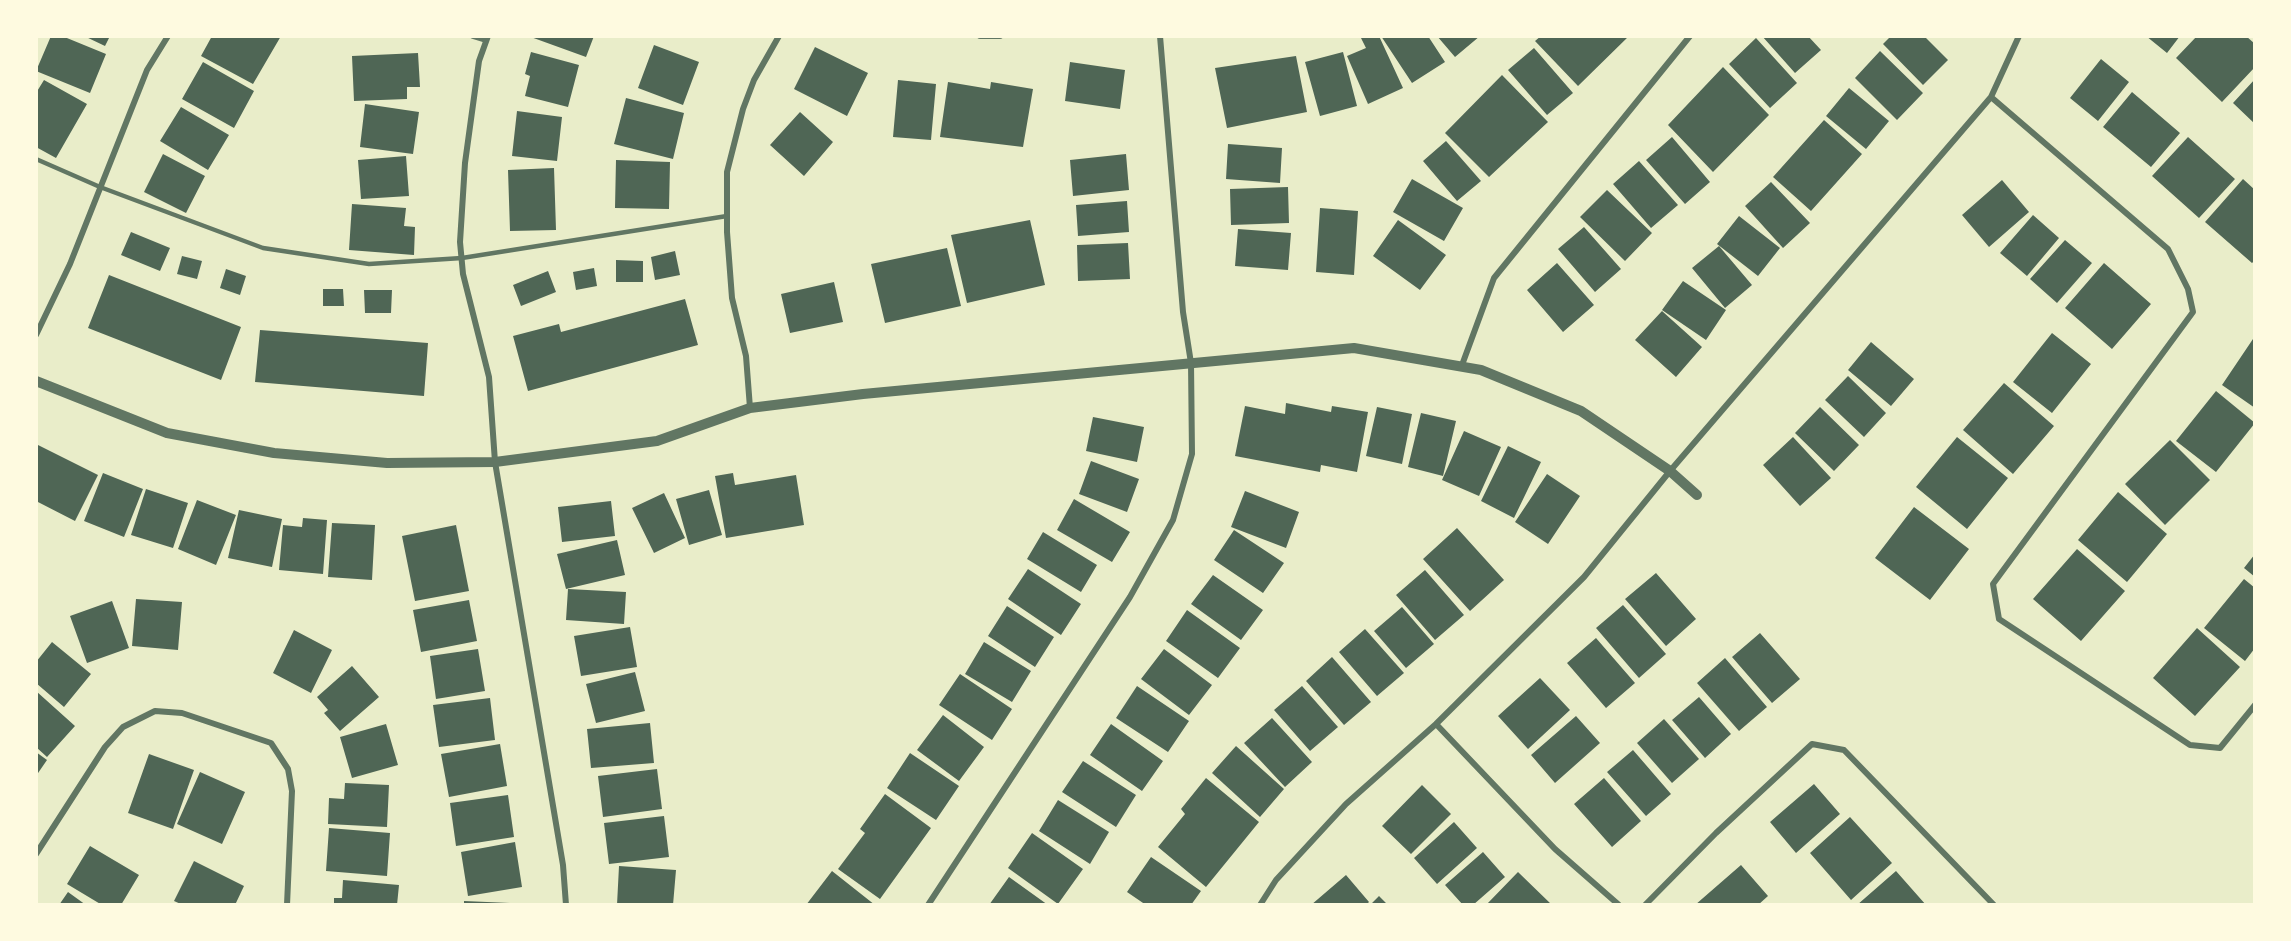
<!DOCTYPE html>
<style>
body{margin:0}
#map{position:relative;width:2291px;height:941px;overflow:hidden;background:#e9edc9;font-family:"IBM Plex Serif",serif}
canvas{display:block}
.frame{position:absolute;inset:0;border:38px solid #fefae0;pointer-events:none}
</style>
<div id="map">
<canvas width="2291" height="941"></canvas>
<div class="frame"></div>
</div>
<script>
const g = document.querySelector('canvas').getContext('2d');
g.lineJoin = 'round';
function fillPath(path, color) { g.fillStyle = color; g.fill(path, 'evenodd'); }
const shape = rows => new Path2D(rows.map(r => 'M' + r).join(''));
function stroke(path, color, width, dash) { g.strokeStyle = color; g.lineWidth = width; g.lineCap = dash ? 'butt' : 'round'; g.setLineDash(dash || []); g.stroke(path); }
fillPath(shape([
 [51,36,62,36,106,54,90,93,36,71],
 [84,36,110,36,105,46],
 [212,36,281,36,253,84,201,56],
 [528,36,594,36,586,57],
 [1364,36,1379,36,1403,88,1368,104,1347,56,1366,48,1361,38],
 [1381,36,1428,36,1445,62,1412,83],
 [1437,36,1480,36,1455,57],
 [1541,36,1629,36,1578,86,1535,41],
 [1762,36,1808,36,1821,50,1795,73],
 [1891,36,1924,36,1948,60,1923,85,1883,44],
 [2146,36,2180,36,2167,53],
 [2197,36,2246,36,2255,44,2255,67,2222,102,2176,58],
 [1756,38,1797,83,1770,108,1729,64],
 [654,45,699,62,683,105,638,88],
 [815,47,868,73,847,116,794,89],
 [1534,48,1573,93,1547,115,1508,70],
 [1880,51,1923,93,1897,120,1855,78],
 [531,52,579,65,568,107,525,96,530,76,525,74],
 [1343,52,1357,106,1320,116,1305,62],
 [418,53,420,87,407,87,407,99,354,101,352,56],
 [1296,56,1307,112,1227,128,1215,68],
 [2101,59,2129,82,2098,121,2070,98],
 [203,62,254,91,234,128,182,99],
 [1070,62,1125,70,1120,109,1065,101],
 [1723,67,1769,115,1713,172,1668,125],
 [1502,75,1548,122,1489,177,1445,133],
 [2255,79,2255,124,2233,103],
 [44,80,87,104,56,158,36,147,36,93],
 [898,80,936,84,931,140,893,137],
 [948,82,990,89,991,82,1033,89,1023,147,940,137],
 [1849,88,1889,121,1866,149,1826,116],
 [2132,92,2180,133,2151,167,2103,127],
 [626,98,684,113,673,159,614,144],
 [365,104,419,112,413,154,360,147],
 [181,107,229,135,208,170,160,141],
 [517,111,562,117,557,161,512,156],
 [800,112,833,142,804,176,770,145],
 [1824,120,1862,154,1811,211,1773,177],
 [1672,137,1710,182,1685,204,1646,160],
 [2188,137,2235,179,2199,218,2152,176],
 [1446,141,1481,181,1457,201,1423,161],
 [1228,144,1282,148,1280,183,1226,179],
 [163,154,205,176,186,213,144,192],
 [1126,154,1129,190,1073,196,1070,160],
 [406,156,409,196,361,199,358,160],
 [616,160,670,162,669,209,615,208],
 [1639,161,1678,205,1651,228,1613,184],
 [554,168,556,230,510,231,508,170],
 [1412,179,1463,208,1444,241,1393,212],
 [2243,179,2255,190,2255,260,2252,263,2205,222],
 [2002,180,2029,212,1989,247,1962,215],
 [1771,182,1810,223,1783,248,1745,206],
 [1288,187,1289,223,1231,225,1230,189],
 [1607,190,1652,233,1625,261,1580,217],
 [1127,201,1129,232,1078,236,1076,205],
 [352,204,406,208,404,226,415,227,414,255,349,250],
 [1320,208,1358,211,1354,275,1316,272],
 [2033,215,2059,238,2027,276,2000,253],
 [1739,216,1780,248,1758,276,1717,244],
 [1030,220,1045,285,967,303,951,235],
 [1398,220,1446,255,1420,290,1373,256],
 [1584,227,1621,269,1595,292,1558,249],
 [1238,229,1291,233,1288,270,1235,266],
 [131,232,170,248,160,271,121,255],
 [2065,240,2092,263,2057,303,2030,279],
 [1128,243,1130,279,1078,281,1077,245],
 [1719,246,1752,285,1725,308,1692,268],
 [947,248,961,306,885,323,871,264],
 [675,251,680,275,655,280,651,257],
 [182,256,202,261,197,279,177,274],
 [616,260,643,261,643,282,616,282],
 [1557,263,1594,305,1563,332,1527,290],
 [2104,263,2151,304,2112,349,2065,308],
 [594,268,597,286,576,290,573,272],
 [226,269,246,276,240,295,220,288],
 [548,271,556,292,521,306,513,285],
 [109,275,241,327,221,380,88,328],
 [1683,281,1726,310,1706,340,1662,310],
 [834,282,843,322,790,333,781,294],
 [323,289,343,289,344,306,323,306],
 [364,290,392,290,391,313,365,313],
 [685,299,698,345,528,391,513,336,559,324,561,332],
 [1662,311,1702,347,1676,377,1635,340],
 [260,330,428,343,424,396,255,382],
 [2052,333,2091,364,2052,413,2013,382],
 [2255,336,2255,408,2222,385],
 [1871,342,1914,379,1891,406,1848,370],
 [1848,376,1886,413,1864,437,1825,400],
 [2004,383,2054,426,2013,474,1963,430],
 [2216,391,2255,423,2216,472,2176,441],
 [1286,403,1331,412,1332,406,1368,412,1357,472,1321,465,1320,472,1235,456,1245,406,1285,414],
 [1377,407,1412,414,1402,464,1366,456],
 [1820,407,1859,445,1834,471,1795,433],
 [1421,413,1456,421,1443,476,1408,467],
 [1093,417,1144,427,1137,462,1086,451],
 [1464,431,1501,447,1479,496,1442,480],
 [1793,437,1831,478,1800,506,1763,465],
 [1957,437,2008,478,1967,529,1916,487],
 [2170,440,2210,480,2165,525,2125,484],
 [38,445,98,475,75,521,36,501],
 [1508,446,1541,462,1514,518,1481,501],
 [1091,461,1139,479,1127,512,1079,494],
 [103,473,143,489,124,537,84,521],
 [733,473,735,485,796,475,804,525,726,538,715,476],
 [1547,474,1580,496,1548,544,1515,522],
 [146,489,188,503,173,548,131,535],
 [709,490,722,535,689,545,676,499],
 [1245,491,1299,512,1286,548,1231,527],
 [2118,492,2167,534,2127,582,2078,540],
 [664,493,685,538,654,553,632,508],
 [1074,499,1130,532,1112,562,1057,530],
 [197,500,236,515,216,565,178,549],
 [611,501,615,536,562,542,558,507],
 [1914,507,1969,549,1930,600,1875,558],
 [239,510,282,519,272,567,228,558],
 [303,518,327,520,323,574,279,570,283,525,302,527],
 [332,523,375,525,372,580,328,577],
 [456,525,469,591,415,601,402,536],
 [1457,528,1504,580,1470,611,1423,559],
 [1234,530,1284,563,1263,593,1214,560],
 [1043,532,1097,565,1081,592,1027,559],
 [617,540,625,575,566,589,557,554],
 [2077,549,2125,591,2081,641,2033,599],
 [2255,554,2255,577,2244,568],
 [1028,569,1081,604,1061,635,1008,599],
 [1425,570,1464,615,1435,640,1396,595],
 [1656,573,1696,619,1666,646,1625,599],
 [1213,575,1263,610,1241,640,1191,604],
 [2244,579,2255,588,2255,648,2245,661,2204,628],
 [568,589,626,592,624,624,566,620],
 [136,599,182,602,178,650,132,646],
 [469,600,477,641,421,652,413,610],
 [112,601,129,648,87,663,70,616],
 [1623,605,1666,654,1639,678,1596,628],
 [1007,606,1054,637,1035,667,988,636],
 [1402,607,1434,644,1406,668,1374,631],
 [1187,610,1240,648,1218,678,1166,641],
 [630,627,637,667,581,676,574,636],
 [2197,628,2240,667,2195,716,2153,678],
 [1365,629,1404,673,1377,696,1339,652],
 [294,630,332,650,311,693,273,673],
 [1760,633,1800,679,1772,703,1732,657],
 [1596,638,1635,683,1606,708,1567,663],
 [52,642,91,674,64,707,36,683,36,662],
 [984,642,1031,671,1012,702,965,674],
 [478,649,485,691,436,699,430,656],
 [1164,649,1212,685,1189,715,1141,679],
 [1332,657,1371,702,1344,725,1306,681],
 [1725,658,1767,707,1739,731,1697,683],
 [352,666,379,697,340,731,324,713,328,710,317,697],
 [635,672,645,711,596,723,586,684],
 [960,674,1012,709,992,740,939,705],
 [1540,678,1570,710,1528,749,1498,716],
 [1137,686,1189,721,1168,752,1116,718],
 [1302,686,1338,727,1310,751,1274,710],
 [36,691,75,726,47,757,36,747],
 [1699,697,1731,734,1705,758,1672,720],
 [490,698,495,740,439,747,433,705],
 [943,715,984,747,959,781,917,750],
 [1576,716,1600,743,1555,783,1531,755],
 [1272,718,1312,762,1285,787,1244,743],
 [1664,719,1699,759,1672,783,1637,743],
 [650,723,654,763,591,768,587,729],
 [386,724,398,765,352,778,340,737],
 [1111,724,1163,761,1142,791,1090,755],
 [500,744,507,786,449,797,441,754],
 [1236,746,1284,789,1260,817,1212,773],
 [1633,750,1671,794,1646,816,1607,772],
 [36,752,47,760,36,776],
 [910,753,959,786,936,820,887,788],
 [149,754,194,770,173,829,128,813],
 [1083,761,1136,795,1116,827,1062,792],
 [657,769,662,809,603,817,598,776],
 [200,772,245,792,222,844,177,824],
 [1206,778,1259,822,1206,887,1158,847,1185,814,1181,809],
 [1604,778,1641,821,1612,847,1574,804],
 [345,783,389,785,387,827,328,824,329,798,344,799],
 [1814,784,1840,814,1796,853,1770,822],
 [1422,785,1451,814,1411,854,1382,826],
 [885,794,931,828,880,899,838,869,865,833,860,829],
 [508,795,514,837,456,846,450,803],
 [1058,800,1109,832,1090,864,1039,831],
 [664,816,669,857,609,864,604,823],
 [1850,817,1892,863,1851,900,1810,853],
 [1454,822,1477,848,1437,884,1414,858],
 [329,828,390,833,387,876,326,871],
 [1032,833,1083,869,1058,904,1008,868],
 [515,842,522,887,468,896,461,852],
 [90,846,139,875,121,905,102,905,67,884],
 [1483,852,1505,877,1473,905,1463,905,1445,885],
 [1151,857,1201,891,1191,905,1146,905,1127,892],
 [194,861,244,886,235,905,183,905,174,901],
 [1741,865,1768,896,1758,905,1695,905],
 [619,866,676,870,673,905,617,905],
 [832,871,875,905,806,905],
 [1896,871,1926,905,1857,905],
 [1518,872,1552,905,1486,905],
 [1346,875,1369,902,1366,905,1311,905],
 [1009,877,1048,905,989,905],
 [343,880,399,885,397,905,334,905,334,898,342,898],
 [68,892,86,905,59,905],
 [1379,896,1388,905,1370,905],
 [464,901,510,903,510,905,464,905]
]), '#4f6655');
stroke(shape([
 [36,159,100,187,263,248,369,264,462,258,727,216]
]), '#617663', 4.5);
stroke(shape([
 [473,36,486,40],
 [488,36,479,61,465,163,460,242,463,274,489,377,495,462,563,865,566,905],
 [980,36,1000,36],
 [1991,97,2168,249,2188,289,2193,312,1993,584,1999,619,2190,745,2220,748,2255,705],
 [36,335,70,264,147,70,168,36],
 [1462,365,1494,278,1690,36],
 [750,408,746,356,732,298,727,232,727,172,743,109,754,80,779,36],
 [1436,724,1555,849,1619,905],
 [36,854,105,747,123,727,155,711,182,713,271,743,288,769,292,791,287,905],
 [928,905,1130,597,1173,520,1192,454,1191,363,1183,312,1160,36],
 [1260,905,1276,880,1346,804,1436,724,1584,577,1670,471,1991,97,2019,36],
 [1645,905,1716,833,1812,744,1844,750,1994,905]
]), '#617663', 6);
stroke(shape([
 [36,381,167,433,274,453,387,463,495,462,657,441,750,408,863,394,1354,348,1481,370,1581,411,1670,471,1697,495]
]), '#617663', 10);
</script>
